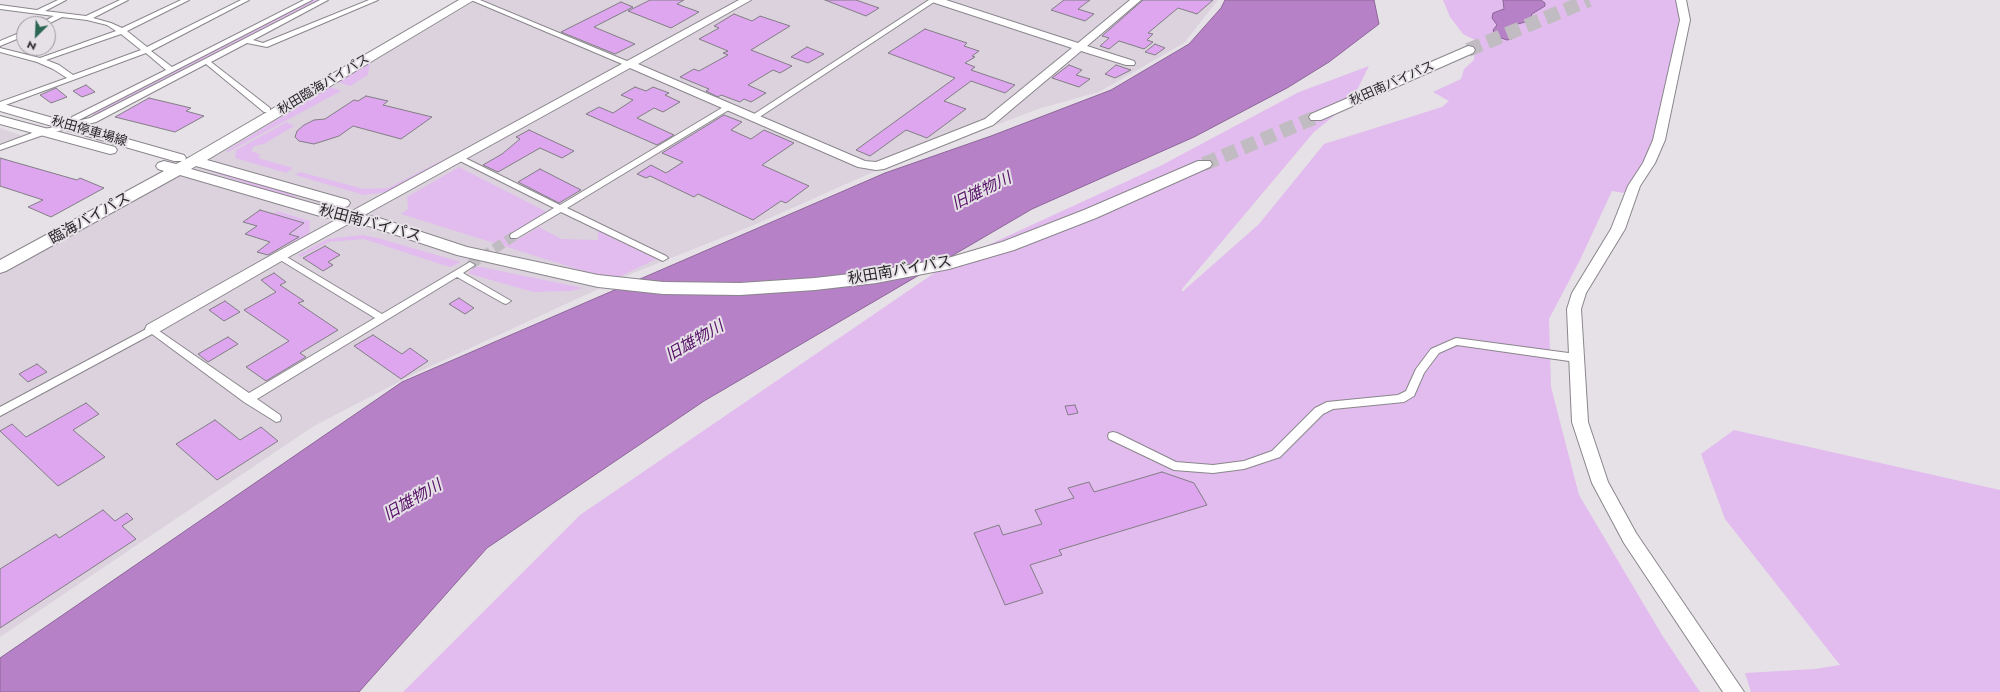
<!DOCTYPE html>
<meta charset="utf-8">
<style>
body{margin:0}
#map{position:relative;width:2000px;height:692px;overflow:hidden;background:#e6e1e7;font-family:Jost,sans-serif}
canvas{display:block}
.north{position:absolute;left:16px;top:16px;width:40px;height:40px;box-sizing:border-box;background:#e6e1e7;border:1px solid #9a969b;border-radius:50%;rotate:204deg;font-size:11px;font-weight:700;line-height:16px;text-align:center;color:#282628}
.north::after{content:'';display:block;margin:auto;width:14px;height:18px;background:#2b6753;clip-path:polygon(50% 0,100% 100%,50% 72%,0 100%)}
</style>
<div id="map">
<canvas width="2000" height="692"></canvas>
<div class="north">N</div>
</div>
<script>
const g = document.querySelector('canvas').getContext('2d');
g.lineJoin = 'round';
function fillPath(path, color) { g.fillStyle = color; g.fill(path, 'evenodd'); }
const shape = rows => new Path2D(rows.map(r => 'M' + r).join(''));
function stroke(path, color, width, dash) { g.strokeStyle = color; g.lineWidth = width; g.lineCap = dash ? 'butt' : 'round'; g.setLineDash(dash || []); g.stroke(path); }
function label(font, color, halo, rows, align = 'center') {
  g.font = font + ' Jost,"Noto Sans JP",sans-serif'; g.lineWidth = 4; g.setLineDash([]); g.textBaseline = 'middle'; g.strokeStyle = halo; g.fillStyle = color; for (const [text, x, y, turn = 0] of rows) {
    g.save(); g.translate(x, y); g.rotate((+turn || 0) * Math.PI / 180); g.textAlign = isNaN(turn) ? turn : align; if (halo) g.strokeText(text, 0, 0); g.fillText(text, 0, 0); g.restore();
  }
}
fillPath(shape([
 [477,0,1218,0,1184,43,1099,92,1038,109,873,172,754,225,631,274,416,373,314,426,0,637,0,272,220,152],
 [0,128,23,136,0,145]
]), '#dbd2de');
fillPath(shape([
 [312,0,324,0,98,116,89,113],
 [1443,0,1676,0,1679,11,1678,35,1666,84,1665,95,1656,137,1644,162,1624,193,1612,191,1580,260,1549,319,1551,387,1579,495,1662,635,1700,692,403,692,580,515,949,263,1160,166,1299,92,1369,66,1351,102,1314,132,1182,289,1182,292,1259,224,1324,144,1442,107,1449,101,1433,92,1461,79,1464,69,1474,60,1475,40,1463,34,1450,17],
 [370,62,368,75,350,86,338,82],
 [330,87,341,91,228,152,226,151],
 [287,122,294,126,264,144,254,146,251,151,259,154,260,156,258,158,293,168,286,173,235,158,236,150],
 [441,161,444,161,387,192,364,195,295,175,300,172,364,189,388,188],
 [459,167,547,212,507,236,517,240,539,227,561,239,598,240,598,231,656,259,619,277,593,274,401,214,408,209,407,197],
 [214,170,276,188,297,197,296,198,268,191,212,172],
 [277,211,310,221,309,236,272,257,299,237,289,234,303,223,273,214],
 [362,235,378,238,461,262,450,267,443,265,364,239,329,242,301,257,298,255,328,239],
 [475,267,481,267,583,288,571,291,533,292,470,274,469,272],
 [1734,430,2000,490,2000,692,1751,692,1745,673,1815,669,1840,665,1725,519,1701,454]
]), '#e2bcee');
const water = shape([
 [1225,0,1374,0,1379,24,1329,62,1287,88,1194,137,1032,209,704,401,487,548,359,692,0,692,0,658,402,382,885,173,991,136,1111,90,1189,44,1221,8,1225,0],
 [1503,0,1541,0,1545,3,1545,6,1532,14,1529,21,1514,25,1512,39,1507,40,1495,36,1493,30,1497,25,1492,18,1493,13,1504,9,1503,0]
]);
fillPath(water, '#b781c8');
stroke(water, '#8c6698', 1);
const building = shape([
 [650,0,684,0,677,4,699,12,671,28,628,11,650,0],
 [825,0,856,0,879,8,866,16,825,0],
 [1064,0,1090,0,1078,9,1094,14,1085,21,1051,10,1064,0],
 [1143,0,1213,0,1197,14,1178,8,1148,33,1153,34,1147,40,1153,42,1144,49,1119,41,1109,49,1100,46,1109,38,1102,36,1143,0],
 [621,2,633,7,594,27,635,44,615,54,561,32,621,2],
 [734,14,752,21,760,16,790,26,751,50,792,66,780,73,773,70,748,85,766,93,751,102,744,99,740,102,721,95,718,97,706,91,709,89,680,77,694,69,699,71,728,55,723,53,728,51,699,39,719,28,714,26,734,14],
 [925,29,967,43,964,46,979,51,972,56,975,57,965,63,975,67,971,70,1015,85,1005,93,971,81,944,101,966,109,927,138,906,130,870,156,856,150,955,78,888,53,925,29],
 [1155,44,1165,48,1155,55,1145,52,1155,44],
 [807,47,824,54,808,63,791,57,807,47],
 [1069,65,1082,70,1076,75,1090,79,1079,87,1052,78,1069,65],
 [1116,65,1131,70,1115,78,1105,74,1116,65],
 [86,85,95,92,82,97,73,91,86,85],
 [635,87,646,91,653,87,669,93,665,95,680,102,663,112,654,108,637,118,674,135,657,145,586,114,599,107,613,113,633,100,621,95,635,87],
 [56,88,67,97,51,103,40,95,56,88],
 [366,96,388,101,383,105,432,117,401,139,353,126,339,136,314,144,299,141,295,137,297,131,304,125,314,120,325,119,354,100,358,101,366,96],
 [149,98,191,108,186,111,204,116,175,132,115,117,149,98],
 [724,115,742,122,731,130,751,139,764,130,794,143,762,165,809,186,786,203,781,201,753,220,698,194,694,197,650,176,646,178,637,174,651,165,666,173,683,162,662,153,724,115],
 [529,130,574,151,562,158,540,148,498,172,483,165,502,154,520,139,516,137,529,130],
 [0,158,77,180,80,178,104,188,51,217,28,207,43,200,0,186,0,158],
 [540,169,581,190,559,203,518,182,540,169],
 [260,210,304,223,289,234,299,237,268,255,257,252,270,242,245,234,257,226,243,222,260,210],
 [325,246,340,255,328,262,333,265,323,271,303,258,325,246],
 [274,273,286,282,280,285,304,301,298,303,338,330,300,353,306,357,266,381,246,367,289,341,244,310,276,292,261,280,274,273],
 [459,298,474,308,465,314,449,304,459,298],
 [225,301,240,312,224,321,209,310,225,301],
 [373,335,402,354,410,348,428,361,401,379,354,346,373,335],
 [228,337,238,344,208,362,198,354,228,337],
 [37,364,47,372,28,382,19,374,37,364],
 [86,403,99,414,73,430,105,457,58,486,0,431,12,424,26,437,86,403],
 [1075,405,1078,413,1068,415,1065,406,1075,405],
 [215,420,240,440,261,427,278,441,217,480,176,444,215,420],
 [1162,472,1194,483,1207,505,1059,550,1062,555,1030,565,1043,593,1005,605,974,533,999,525,1003,535,1042,524,1035,510,1074,498,1068,488,1089,482,1094,492,1162,472],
 [103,510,115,521,127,513,133,519,122,526,136,539,0,628,0,569,56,534,59,538,103,510]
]);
fillPath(building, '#dda6ef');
stroke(building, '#827e84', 1);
stroke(shape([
 [470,265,514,236]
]), '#c0bcc1', 10, [10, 4.5]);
stroke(shape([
 [1468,50,1589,0],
 [1204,164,1316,117]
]), '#c0bcc1', 14, [14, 7]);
const street = shape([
 [58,0,66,0,45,11,86,16,120,0,128,0,93,18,111,23,122,28,181,0,189,0,127,31,147,47,241,0,249,0,151,51,172,67,304,0,312,0,77,121,90,118,320,0,328,0,253,40,263,43,369,0,378,0,267,47,247,43,211,62,270,108,270,112,264,112,206,64,96,122,46,134,0,150,0,145,40,130,68,124,72,117,166,70,146,53,0,107,0,102,67,78,53,69,37,62,0,52,0,48,40,58,116,31,107,25,87,20,62,17,48,24,39,24,54,16,0,9,0,5,37,10,58,0],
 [121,34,141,50,73,75,59,65,46,60,121,34],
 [471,0,480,0,634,64,627,66,471,0],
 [929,0,937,0,755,120,752,120,748,118,929,0],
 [24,31,24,36,0,46,0,41,24,31],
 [725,106,728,106,732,108,567,208,666,256,668,258,663,261,561,212,517,238,511,238,510,236,511,234,554,208,454,158,458,156,461,156,560,205,725,106],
 [280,253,382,314,470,262,475,265,463,273,511,301,506,304,503,303,457,277,257,399,280,415,281,418,280,421,276,422,244,402,152,334,0,416,0,407,152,326,249,393,375,318,277,258,275,256,280,253],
 [1456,338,1576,354,1581,358,1576,362,1457,345,1439,353,1424,373,1414,396,1404,402,1333,409,1323,414,1280,457,1244,469,1213,473,1174,470,1109,439,1108,436,1109,433,1113,432,1117,433,1176,462,1213,465,1244,461,1272,451,1315,408,1327,402,1398,395,1406,391,1416,369,1431,349,1456,338]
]);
const secondary = shape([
 [739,0,751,0,638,64,865,161,876,162,985,119,1072,48,932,2,931,0,946,0,1078,43,1130,0,1141,0,1087,46,1134,61,1135,63,1134,65,1126,65,1081,51,993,125,884,169,876,170,858,167,630,68,285,259,157,333,152,334,147,333,145,329,147,325,275,253,739,0],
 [1676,0,1686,0,1690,20,1665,140,1655,163,1640,186,1625,229,1586,293,1581,309,1588,422,1608,482,1636,533,1744,692,1723,692,1624,543,1592,483,1572,422,1567,309,1572,293,1611,229,1628,186,1643,163,1653,140,1680,20,1676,0]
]);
const primary = shape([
 [0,103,184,155,186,158,184,161,174,161,0,111,0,103],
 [0,116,115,147,117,150,115,153,110,154,0,124,0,116]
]);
const highway = shape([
 [459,0,474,0,207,160,348,200,350,203,348,206,342,208,336,206,196,166,191,169,329,208,379,218,467,247,598,275,663,282,740,283,815,278,876,271,948,258,1002,242,1084,210,1198,161,1210,161,1212,164,1210,167,1096,218,1014,250,949,269,876,283,815,290,740,295,663,294,598,287,457,255,369,226,320,216,180,175,6,271,0,273,0,260,164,171,158,169,156,166,158,163,164,161,176,164,188,158,459,0],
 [1468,46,1473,47,1475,50,1473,53,1321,120,1311,120,1309,117,1311,114,1468,46]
]);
stroke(street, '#8a868c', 2);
stroke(secondary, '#8a868c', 2);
stroke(primary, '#8a868c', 2);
stroke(highway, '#8a868c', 2);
fillPath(street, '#fff');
fillPath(secondary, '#fff');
fillPath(primary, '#fff');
fillPath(highway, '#fff');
label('13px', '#282628', '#e6e1e7', [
 ["秋田南バイパス",1392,84,-24],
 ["秋田臨海バイパス",324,85,-31],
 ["秋田停車場線",89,132,16]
]);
label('15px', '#282628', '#e6e1e7', [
 ["臨海バイパス",90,219,-29],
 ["秋田南バイパス",370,224,15],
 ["秋田南バイパス",900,271,-10]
]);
label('italic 16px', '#571269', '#e6e1e7', [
 ["旧雄物川",982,192,-26],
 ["旧雄物川",695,342,-30],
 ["旧雄物川",413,501,-30]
]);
</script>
